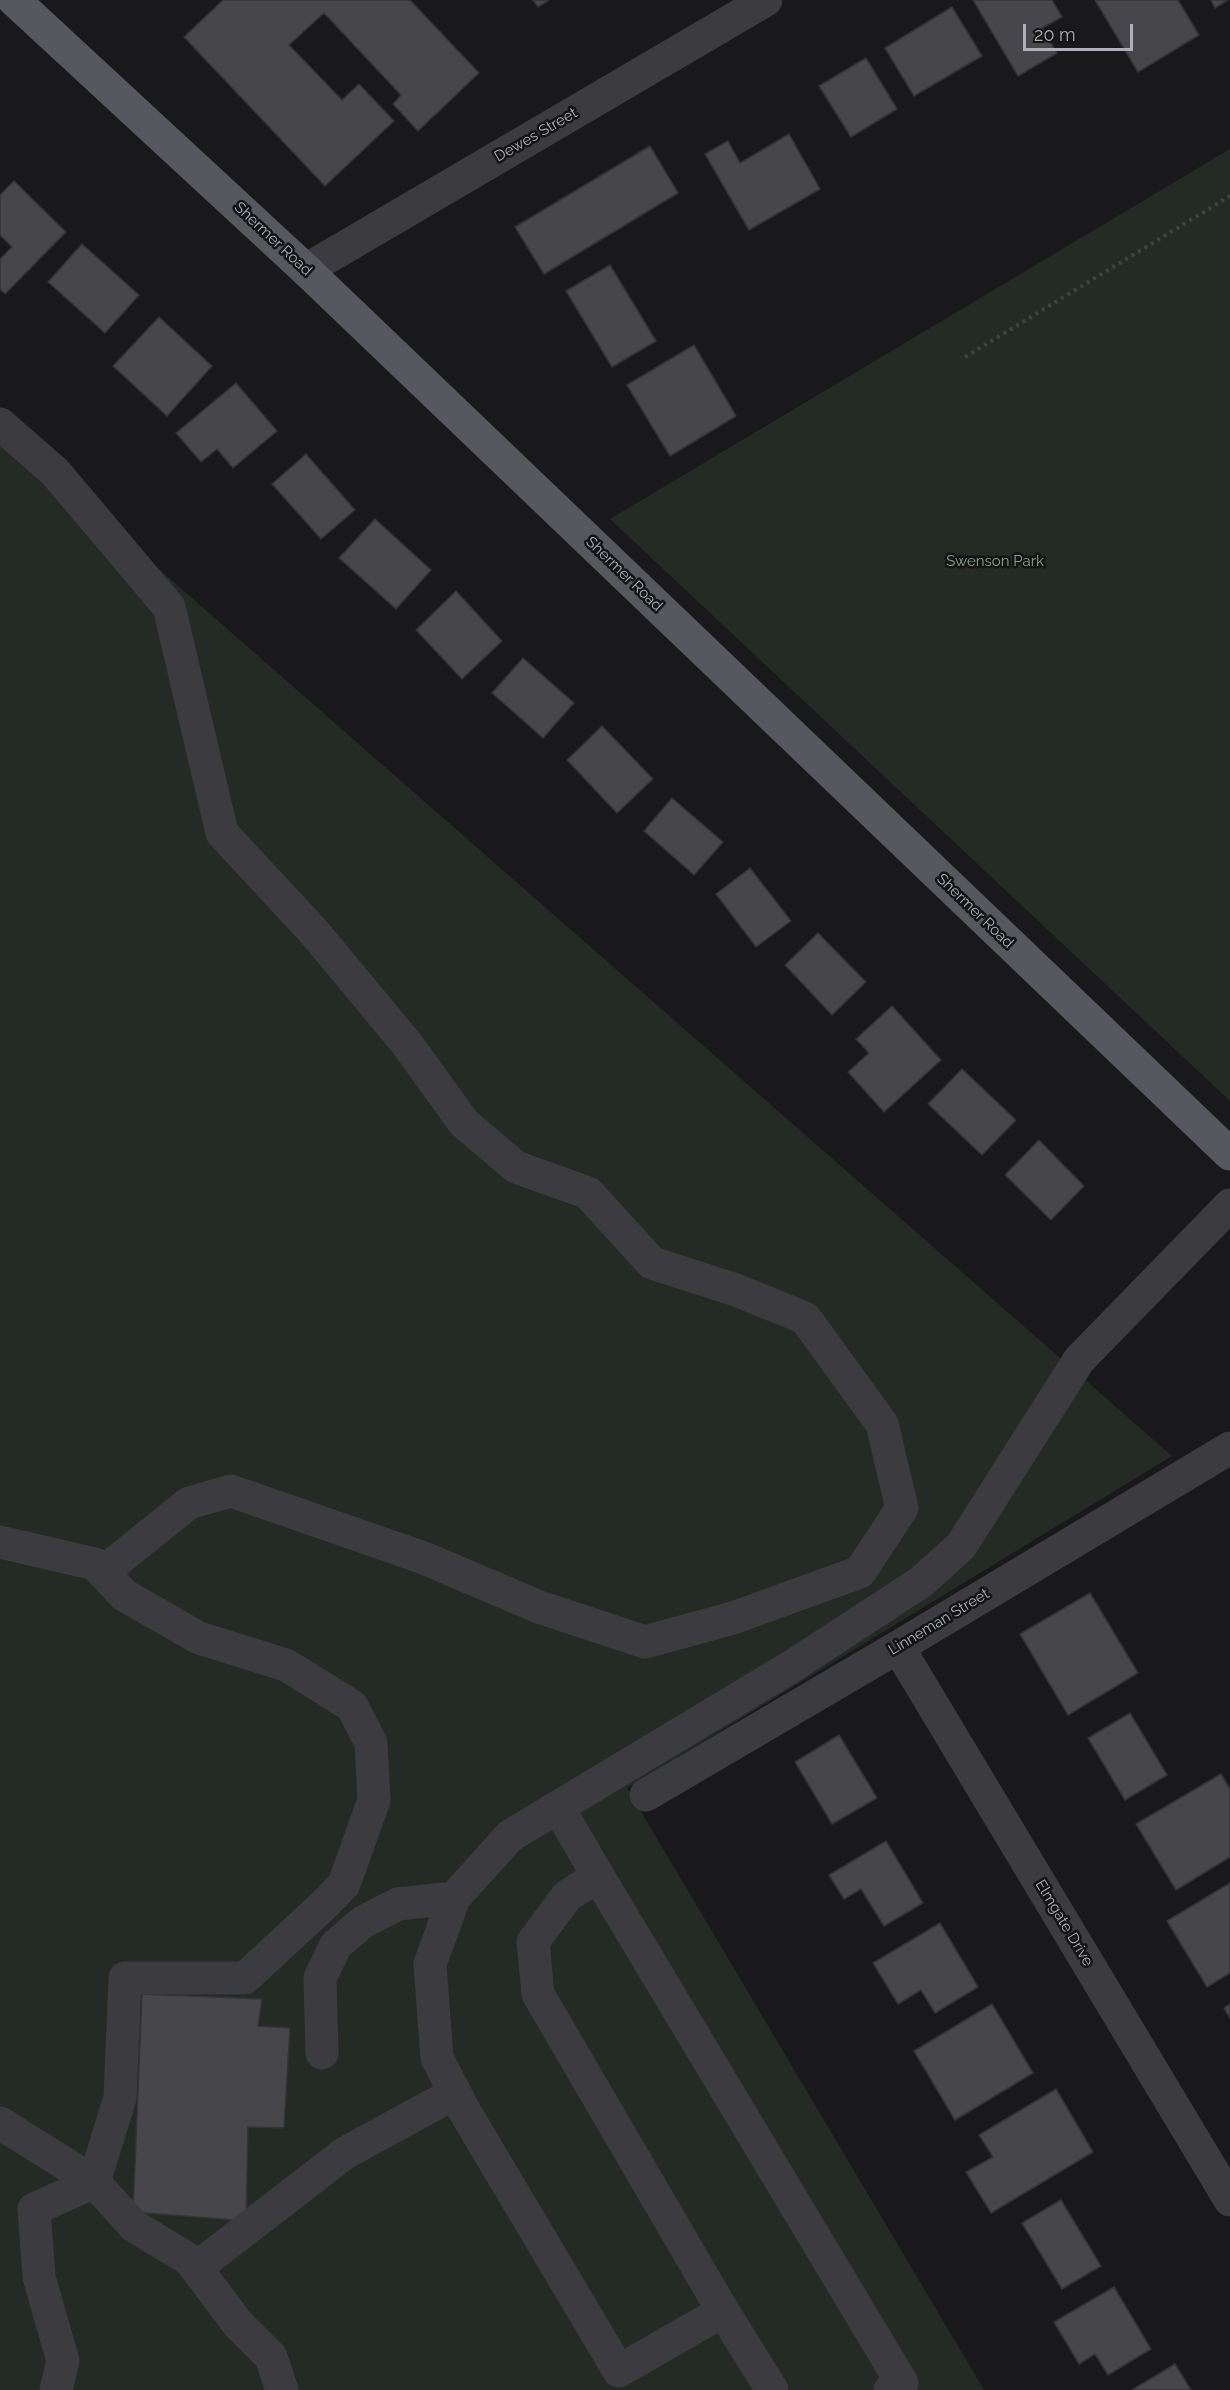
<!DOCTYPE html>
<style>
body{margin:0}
#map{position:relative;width:1230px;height:2390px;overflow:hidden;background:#19191b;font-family:Raleway,sans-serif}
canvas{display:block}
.scale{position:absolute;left:1023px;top:24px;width:110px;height:27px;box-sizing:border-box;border:3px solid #adb0b9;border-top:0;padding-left:8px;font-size:18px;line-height:21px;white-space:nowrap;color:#adb0b9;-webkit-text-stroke:4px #141416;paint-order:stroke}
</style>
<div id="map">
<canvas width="1230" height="2390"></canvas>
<div class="scale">20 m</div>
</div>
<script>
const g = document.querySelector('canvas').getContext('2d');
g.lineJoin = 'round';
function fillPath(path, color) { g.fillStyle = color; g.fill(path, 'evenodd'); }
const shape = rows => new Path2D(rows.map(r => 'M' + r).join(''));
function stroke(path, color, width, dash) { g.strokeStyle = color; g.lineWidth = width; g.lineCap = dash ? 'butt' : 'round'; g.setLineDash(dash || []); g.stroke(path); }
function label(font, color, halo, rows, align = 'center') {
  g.font = font + ' Raleway,sans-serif'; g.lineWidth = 5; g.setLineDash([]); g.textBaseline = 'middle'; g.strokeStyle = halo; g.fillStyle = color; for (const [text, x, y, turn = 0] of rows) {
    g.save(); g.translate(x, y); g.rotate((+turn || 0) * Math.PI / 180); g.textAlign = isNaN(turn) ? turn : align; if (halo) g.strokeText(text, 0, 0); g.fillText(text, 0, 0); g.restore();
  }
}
fillPath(shape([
 [1230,149,1230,1101,610,519],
 [0,430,1172,1456,627,1788,984,2390,0,2390]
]), '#242b25');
const building = shape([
 [223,0,410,0,479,73,418,131,393,104,401,95,324,13,289,45,342,100,359,84,394,121,325,186,184,37,223,0],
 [533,0,549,0,538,7,533,0],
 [973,0,1052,0,1062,17,1042,28,1057,53,1018,76,973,0],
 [1095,0,1178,0,1199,35,1138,72,1095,0],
 [1211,0,1228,0,1215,8,1211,0],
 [952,7,982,56,914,96,885,48,952,7],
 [866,58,897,109,851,137,819,86,866,58],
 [789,134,820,189,749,230,705,154,728,141,740,163,789,134],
 [650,146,678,193,544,274,515,227,650,146],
 [14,181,66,232,5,294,0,289,0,259,12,247,0,235,0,195,14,181],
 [82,244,139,295,105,333,48,282,82,244],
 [610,265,656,341,612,367,566,291,610,265],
 [159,317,212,366,167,416,113,366,159,317],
 [694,345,736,416,670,456,627,385,694,345],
 [236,383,277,431,233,468,217,449,201,462,176,433,236,383],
 [306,454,355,510,321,539,272,484,306,454],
 [375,519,431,570,396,609,339,558,375,519],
 [456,591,502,641,462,679,416,630,456,591],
 [523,658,574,703,543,738,492,693,523,658],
 [602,726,653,779,617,813,567,760,602,726],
 [672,798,723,842,694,875,644,831,672,798],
 [750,868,791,921,756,947,716,894,750,868],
 [818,933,866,982,832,1015,785,965,818,933],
 [892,1006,941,1060,884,1112,848,1072,869,1053,856,1039,892,1006],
 [962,1069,1016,1120,982,1155,928,1104,962,1069],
 [1039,1140,1084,1186,1051,1220,1005,1175,1039,1140],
 [1090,1593,1138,1673,1068,1715,1020,1634,1090,1593],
 [1130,1713,1167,1775,1125,1800,1088,1738,1130,1713],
 [839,1735,877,1798,832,1824,795,1762,839,1735],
 [1221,1774,1230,1789,1230,1857,1176,1890,1136,1824,1221,1774],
 [886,1841,923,1903,884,1926,861,1889,844,1899,829,1875,886,1841],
 [1230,1883,1230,1973,1207,1987,1167,1921,1230,1883],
 [940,1923,978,1987,935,2013,921,1990,898,2004,873,1963,940,1923],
 [142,1994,262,1999,258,2026,290,2028,284,2128,248,2127,246,2221,133,2212,142,1994],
 [992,2004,1033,2073,955,2120,914,2051,992,2004],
 [1230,2004,1230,2018,1224,2008,1230,2004],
 [1056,2089,1093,2152,991,2213,966,2172,993,2157,979,2135,1056,2089],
 [1061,2200,1101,2266,1062,2289,1022,2223,1061,2200],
 [1114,2287,1151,2349,1108,2375,1095,2354,1079,2364,1054,2322,1114,2287],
 [1175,2364,1191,2390,1132,2390,1175,2364]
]);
fillPath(building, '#46464b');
stroke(building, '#343337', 1.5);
stroke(shape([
 [965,357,1230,196]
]), '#414247', 4, [3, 4.5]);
stroke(shape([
 [306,270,766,0],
 [0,424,55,472,169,607,222,833,314,932,407,1044,464,1123,516,1167,588,1193,652,1263,736,1290,805,1318,882,1424,902,1508,860,1572,733,1618,645,1642,539,1607,424,1558,231,1491,189,1503,103,1572],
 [0,1542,95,1564,124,1595,199,1638,286,1665,352,1706,371,1743,374,1800,344,1884,327,1902,245,1978,125,1978,120,2098,94,2182,34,2209,39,2277,63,2361,56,2390],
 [898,1647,1230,2200],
 [646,1795,898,1647,1230,1448],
 [558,1807,598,1876,567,1896,533,1942,538,1994,723,2311,772,2390],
 [598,1876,902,2383,890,2390],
 [322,2053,320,1978,336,1945,363,1922,398,1904,454,1898],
 [0,2123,94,2182,134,2226,190,2260,238,2324,271,2357,282,2390],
 [196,2268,345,2153,455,2093],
 [723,2311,619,2371,465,2112,437,2058,430,1964,454,1898,510,1836,794,1665,921,1582,961,1546,1079,1360,1230,1205]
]), '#3b3b40', 33);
stroke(shape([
 [14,0,306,270,1230,1154]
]), '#57585e', 33);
label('15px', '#adb0b9', '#141416', [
 ["Dewes Street",536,135,-30],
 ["Shermer Road",273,239,43],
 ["Shermer Road",624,574,44],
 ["Shermer Road",975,911,44],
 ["Linneman Street",939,1622,-31],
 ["Elmgate Drive",1064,1923,59]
]);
label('15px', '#86a289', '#141416', [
 ["Swenson Park",995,561]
]);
</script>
